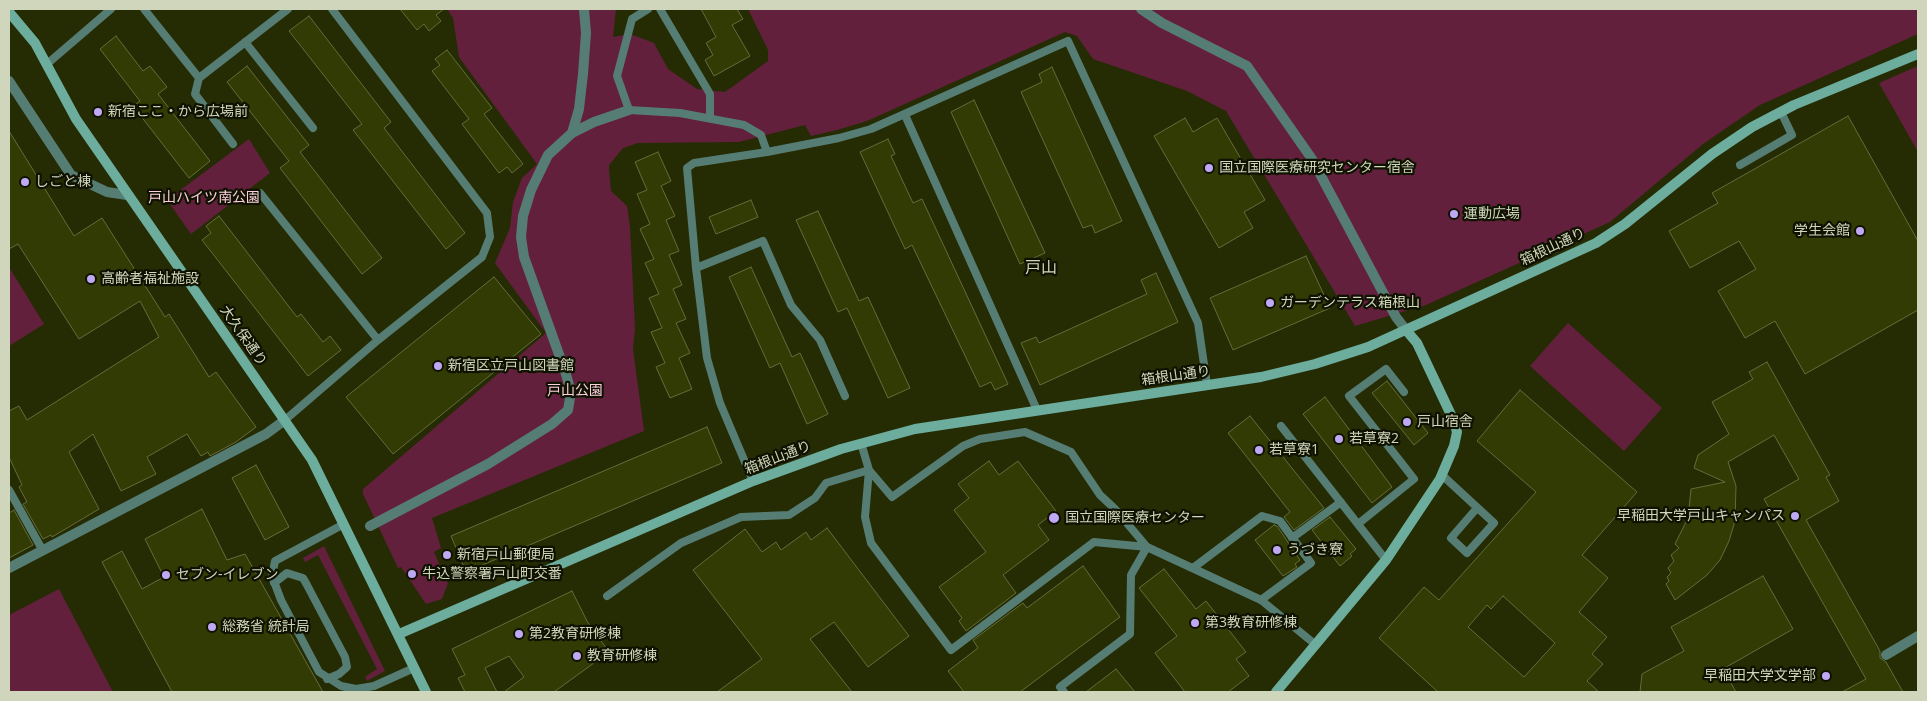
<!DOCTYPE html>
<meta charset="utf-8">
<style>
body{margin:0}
#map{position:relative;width:1927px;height:701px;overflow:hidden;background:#252b03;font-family:"Open Sans",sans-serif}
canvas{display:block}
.frame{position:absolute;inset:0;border:10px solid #d0d6bb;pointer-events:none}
</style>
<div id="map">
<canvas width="1927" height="701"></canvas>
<div class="frame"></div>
</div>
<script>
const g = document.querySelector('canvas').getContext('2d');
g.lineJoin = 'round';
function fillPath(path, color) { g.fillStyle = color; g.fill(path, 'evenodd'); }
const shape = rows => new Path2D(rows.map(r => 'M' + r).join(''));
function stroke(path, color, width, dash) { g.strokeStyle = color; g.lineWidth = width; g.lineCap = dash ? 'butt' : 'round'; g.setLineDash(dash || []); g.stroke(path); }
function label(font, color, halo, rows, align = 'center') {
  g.font = font + ' "Open Sans","Noto Sans JP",sans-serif'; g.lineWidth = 4.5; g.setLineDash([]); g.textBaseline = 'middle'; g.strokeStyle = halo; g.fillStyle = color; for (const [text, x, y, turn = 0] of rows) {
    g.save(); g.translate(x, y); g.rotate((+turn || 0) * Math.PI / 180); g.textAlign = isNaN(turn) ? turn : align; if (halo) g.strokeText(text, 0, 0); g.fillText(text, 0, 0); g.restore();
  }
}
fillPath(shape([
 [447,9,616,9,613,37,630,34,654,43,668,69,697,89,725,92,768,61,768,50,748,9,1918,9,1918,34,1760,105,1703,144,1610,222,1426,305,1355,326,1226,111,1187,91,1093,59,1077,36,1065,32,867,121,837,130,811,136,805,125,739,142,638,143,623,148,609,165,609,169,611,191,627,206,630,227,635,328,633,349,644,431,432,518,441,548,434,552,448,583,442,599,426,604,401,567,398,568,363,494,363,489,546,333,495,263,510,228,513,202,522,178,537,164,459,57,453,18],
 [1918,66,1918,152,1879,83],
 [249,139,270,173,191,234,167,200],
 [9,267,44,324,9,346],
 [1568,323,1662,408,1624,451,1530,366],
 [324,546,385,671,367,681,365,677,377,669,318,555,305,562,303,558],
 [59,589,113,692,9,692,9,615]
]), '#63203d');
const building = shape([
 [400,9,444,9,436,15,441,21,429,31,424,24,417,30,400,9],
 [701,9,737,9,743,19,732,25,750,56,714,76,705,60,713,55,706,43,716,37,701,9],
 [309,16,391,122,384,128,465,233,446,249,353,130,362,124,289,31,309,16],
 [116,36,143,71,150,66,167,87,158,94,210,161,189,178,133,106,140,101,100,49,116,36],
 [447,50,492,108,484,114,523,164,512,173,507,167,499,173,462,124,469,119,432,71,440,65,435,59,447,50],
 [247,66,309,145,300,152,382,258,362,274,280,168,289,161,227,82,247,66],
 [1052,67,1122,221,1095,233,1092,225,1083,228,1021,92,1042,82,1039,74,1052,67],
 [974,100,1045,253,1020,264,951,112,974,100],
 [1848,116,1918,241,1918,310,1805,374,1775,321,1745,338,1718,291,1756,269,1739,241,1690,268,1669,231,1718,203,1712,193,1848,116],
 [1185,118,1193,132,1217,118,1265,200,1244,212,1253,228,1219,248,1154,136,1185,118],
 [9,131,74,236,102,218,165,317,169,314,209,377,216,372,256,427,236,442,210,456,208,452,201,456,187,434,147,457,156,474,121,491,93,434,69,452,99,509,52,537,51,535,43,539,23,504,27,502,19,487,22,485,9,457,9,411,19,406,27,420,159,337,140,301,79,339,18,244,9,249,9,131],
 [888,139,895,154,891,156,913,203,922,199,1008,384,995,390,991,382,980,387,912,245,905,249,860,152,888,139],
 [658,152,671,181,661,186,675,216,666,220,679,251,669,255,682,285,673,289,686,319,676,323,690,353,679,358,692,389,670,398,656,367,665,363,651,332,662,328,649,298,659,294,645,263,654,259,640,229,650,224,637,194,647,190,635,162,658,152],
 [751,200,758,217,716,234,709,217,751,200],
 [818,211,859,301,868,297,910,388,888,398,847,308,838,312,796,220,818,211],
 [219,216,297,317,301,314,323,342,330,336,341,350,308,376,202,240,211,233,206,226,219,216],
 [1306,256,1330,308,1233,350,1210,298,1306,256],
 [751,267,792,357,800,353,828,414,807,424,780,363,770,368,729,277,751,267],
 [1156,273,1178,322,1040,385,1021,343,1036,337,1039,343,1147,294,1141,280,1156,273],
 [494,277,541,334,393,454,346,397,494,277],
 [1767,362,1830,475,1826,477,1839,501,1806,520,1880,651,1880,658,1886,662,1903,692,1842,692,1866,679,1764,499,1799,479,1774,435,1728,462,1736,486,1735,521,1729,541,1720,560,1707,575,1675,600,1666,584,1669,581,1667,577,1671,573,1668,568,1674,561,1671,555,1679,548,1675,544,1688,518,1691,489,1725,482,1694,468,1698,455,1729,434,1712,402,1753,379,1749,372,1767,362],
 [1387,381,1428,433,1414,445,1372,393,1387,381],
 [1520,390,1637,492,1582,555,1608,578,1579,612,1607,637,1592,654,1603,664,1587,681,1599,692,1438,692,1379,638,1424,587,1439,600,1536,492,1477,441,1520,390],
 [1503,596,1555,643,1524,677,1468,627,1487,605,1491,609,1503,596],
 [1325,397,1392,487,1372,503,1303,414,1325,397],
 [1250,416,1324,508,1294,530,1284,517,1290,512,1228,433,1250,416],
 [707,427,722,463,466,572,451,536,707,427],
 [989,461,999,475,1018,461,1056,511,1038,525,1049,540,1003,575,1016,593,966,631,959,621,962,618,939,587,986,552,954,510,969,498,958,484,989,461],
 [256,465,289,527,265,540,232,478,256,465],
 [202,509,227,560,245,554,323,692,172,692,102,562,122,551,142,589,164,577,145,539,202,509],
 [14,510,33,545,9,558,9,513,14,510],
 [1330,517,1356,549,1350,554,1352,556,1340,566,1312,530,1330,517],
 [1274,525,1277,526,1300,560,1295,564,1297,567,1283,576,1255,540,1274,525],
 [827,528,909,636,868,667,834,622,810,639,852,692,717,692,762,659,693,570,745,529,762,552,776,542,781,550,806,532,811,540,827,528],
 [1083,566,1120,617,1020,692,964,692,948,671,978,648,973,640,1023,603,1027,608,1083,566],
 [1164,569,1196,609,1206,601,1246,652,1236,659,1249,676,1228,692,1185,692,1155,653,1177,636,1139,588,1164,569],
 [1763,576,1793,629,1723,669,1736,692,1640,692,1642,674,1684,651,1671,627,1763,576],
 [572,591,587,621,609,652,554,692,504,692,524,677,509,656,485,668,497,692,465,692,458,678,465,675,452,649,572,591],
 [1116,669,1135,692,1086,692,1116,669]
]);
fillPath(building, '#333b04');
stroke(building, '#646d3a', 1);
stroke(shape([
 [144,9,199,78,288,9],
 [648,9,632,19,617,76,629,110,680,113,744,125,761,135,767,152],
 [660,9,710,94,710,118],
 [245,42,313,128],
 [47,64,111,9],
 [199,78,195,94,233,144],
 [905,115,1037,410],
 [1740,165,1792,135,1781,112],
 [260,193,378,340],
 [696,268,763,241,791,305,820,340,845,396],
 [285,420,378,340,482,257,490,237,487,213,332,9],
 [1281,426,1386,560],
 [1442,475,1494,523,1467,553,1451,538,1477,508],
 [753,481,720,403,707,358,696,268,687,168,694,163,767,152,839,138,871,129,1068,41,1198,323,1207,385],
 [9,490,43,551],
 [344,524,275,561,272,576,281,600,319,672,341,686,356,689,374,686,414,668],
 [1358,524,1414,479,1349,396,1386,369,1404,392],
 [1292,538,1341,502],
 [1147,547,1115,509,1100,495,1071,452,1025,432,980,439,963,446,892,497,869,470,865,517,871,543,951,650,1094,542,1147,547,1261,600,1316,645],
 [1193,568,1262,516,1280,521,1311,563,1261,600],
 [274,583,287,573,303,578,307,585,345,657,347,667,339,674,327,679],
 [607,596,681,543,741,517,789,515,815,498,826,483,869,470,861,443],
 [1064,692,1060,687,1130,634,1131,575,1147,547]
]), '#557d73', 8);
stroke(shape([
 [1141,9,1162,23,1247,66,1312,159,1396,317,1406,330],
 [9,81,71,175,107,192,127,195],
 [572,133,579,109,583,74,586,33,584,9],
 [370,526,488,464,552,424,568,410,571,392,565,371,524,257,521,237,523,216,531,190,548,155,572,133,594,122,629,110],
 [9,568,266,434,285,420],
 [1886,655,1918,636]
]), '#557d73', 10);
stroke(shape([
 [9,12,35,43,76,119,312,460,426,692],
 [399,634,753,481,841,449,915,429,1261,377,1315,364,1368,347,1596,243,1625,224,1712,154,1752,127,1794,105,1918,54],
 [1276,692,1386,560,1440,479,1454,446,1457,432,1453,419,1417,343,1406,330]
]), '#6cad9e', 10);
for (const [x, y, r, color] of [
 [98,112,5,"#bfa9f4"],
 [1209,168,5,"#bfa9f4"],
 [25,182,5,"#bfa9f4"],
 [1454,214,5,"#bfa9f4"],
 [1860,231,5,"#bfa9f4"],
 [91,279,5,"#bfa9f4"],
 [1270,303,5,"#bfa9f4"],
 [438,366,5,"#bfa9f4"],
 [1407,422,5,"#bfa9f4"],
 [1339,439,5,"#bfa9f4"],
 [1259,450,5,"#bfa9f4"],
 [1795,516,5,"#bfa9f4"],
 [1054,518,6,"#bfa9f4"],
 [1277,550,5,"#bfa9f4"],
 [447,555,5,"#bfa9f4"],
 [412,574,5,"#bfa9f4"],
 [166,575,5,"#bfa9f4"],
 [1195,623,5,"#bfa9f4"],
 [212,627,5,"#bfa9f4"],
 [519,634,5,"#bfa9f4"],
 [577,656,5,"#bfa9f4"],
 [1826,676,5,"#bfa9f4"]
]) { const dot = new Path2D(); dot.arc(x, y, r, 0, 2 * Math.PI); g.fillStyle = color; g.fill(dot); stroke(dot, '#0f1201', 2); }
label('14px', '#d0d6bb', '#0f1201', [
 ["新宿ここ・から広場前",108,112],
 ["国立国際医療研究センター宿舎",1219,168],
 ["しごと棟",35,182],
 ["運動広場",1464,214],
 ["学生会館",1850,231,"right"],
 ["高齢者福祉施設",101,279],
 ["ガーデンテラス箱根山",1280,303],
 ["新宿区立戸山図書館",448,366],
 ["戸山宿舎",1417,422],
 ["若草寮2",1349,439],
 ["若草寮1",1269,450],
 ["早稲田大学戸山キャンパス",1785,516,"right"],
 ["国立国際医療センター",1065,518],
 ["うづき寮",1287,550],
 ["新宿戸山郵便局",457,555],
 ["牛込警察署戸山町交番",422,574],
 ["セブン-イレブン",176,575],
 ["第3教育研修棟",1205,623],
 ["総務省 統計局",222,627],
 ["第2教育研修棟",529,634],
 ["教育研修棟",587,656],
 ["早稲田大学文学部",1816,676,"right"]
], 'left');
label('14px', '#fccfdd', '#0f1201', [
 ["戸山ハイツ南公園",204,198],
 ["戸山公園",575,391]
]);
label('14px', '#d0d6bb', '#0f1201', [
 ["箱根山通り",1553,247,-25],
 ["大久保通り",243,336,55],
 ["箱根山通り",1176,376,-8],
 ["箱根山通り",778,458,-21]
]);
label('16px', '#d0d6bb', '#0f1201', [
 ["戸山",1041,268]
]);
</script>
